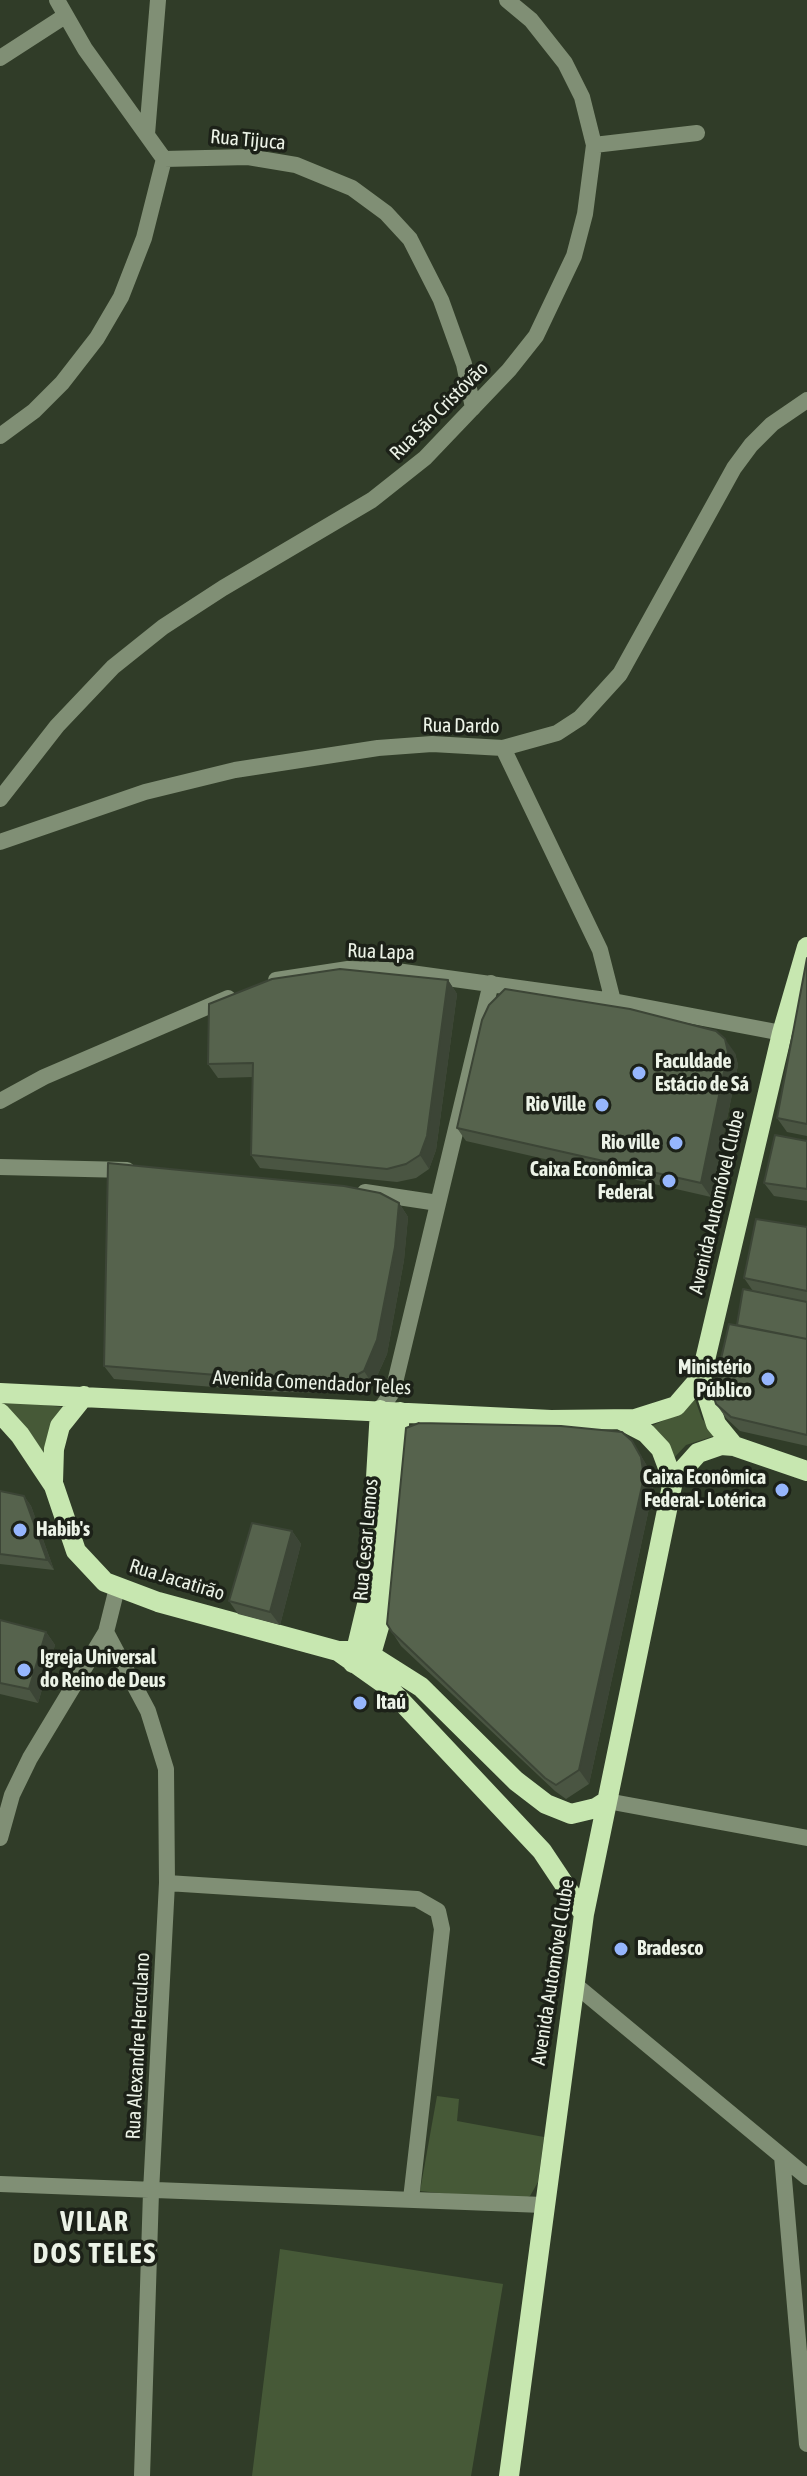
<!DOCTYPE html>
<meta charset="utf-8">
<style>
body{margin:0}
canvas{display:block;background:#303c28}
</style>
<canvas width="807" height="2476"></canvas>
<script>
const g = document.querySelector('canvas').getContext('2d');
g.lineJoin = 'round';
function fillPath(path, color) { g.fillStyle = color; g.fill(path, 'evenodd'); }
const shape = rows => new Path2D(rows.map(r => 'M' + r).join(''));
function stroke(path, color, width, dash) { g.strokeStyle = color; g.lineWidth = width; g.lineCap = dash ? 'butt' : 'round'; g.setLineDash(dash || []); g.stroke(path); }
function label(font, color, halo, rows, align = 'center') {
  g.font = font + ' "Asap Condensed",sans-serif'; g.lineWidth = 7; g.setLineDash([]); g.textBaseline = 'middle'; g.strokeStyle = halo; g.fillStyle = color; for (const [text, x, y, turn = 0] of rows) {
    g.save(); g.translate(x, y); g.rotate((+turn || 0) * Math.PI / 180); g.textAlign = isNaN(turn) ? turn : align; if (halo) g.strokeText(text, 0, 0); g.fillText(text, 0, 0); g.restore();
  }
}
fillPath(shape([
 [693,1394,702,1419,717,1435,686,1445,672,1460,647,1428,678,1414],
 [0,1400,62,1407,45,1459,0,1404],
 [437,2096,459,2099,457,2121,544,2137,538,2182,530,2196,518,2201,420,2191],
 [280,2249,503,2284,471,2476,252,2476]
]), '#465937');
stroke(shape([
 [57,0,85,49,164,159,248,157,296,165,352,188,386,213,410,239,441,300,464,364,473,408],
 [0,58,65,16],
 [147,134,158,0],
 [594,145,697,133],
 [0,436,34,411,62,383,97,338,121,297,144,238,164,159],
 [503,748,600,950,613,1001],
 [0,799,57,726,113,667,163,627,223,588,372,500,425,458,509,370,536,336,574,256,585,214,594,145,582,97,565,63,531,20,507,0],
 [0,842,145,792,235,770,378,748,432,744,503,748,557,733,580,718,620,674,734,468,751,445,772,424,807,400],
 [276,980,348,969,389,970,613,1001,782,1033],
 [0,1101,44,1077,228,998],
 [0,1167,127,1170],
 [365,1192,438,1203],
 [380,1410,393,1391,491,983],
 [106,1632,148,1711,166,1769,167,1883,151,2192,142,2476],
 [607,1801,807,1838],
 [0,1838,12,1795,30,1758,106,1632,117,1588],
 [167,1883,417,1899,438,1911,442,1929,411,2199],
 [573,1983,807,2177],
 [782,2156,807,2444],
 [0,2184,543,2205]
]), '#808f75', 16);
stroke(shape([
 [701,1377,716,1424,734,1446],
 [0,1393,551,1420,635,1419,676,1406,701,1377,782,1033,807,947],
 [0,1413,20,1435,54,1486,76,1551,105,1582,158,1602,338,1651,357,1651,372,1656,421,1687,516,1781,546,1804,571,1814,596,1808,607,1801],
 [621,1420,646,1433,661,1449,673,1481],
 [53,1482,54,1449,60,1426,84,1396],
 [338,1651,386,1685,542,1851,584,1914],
 [353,1663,369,1596,380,1410],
 [367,1668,385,1606,400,1412],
 [509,2476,584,1914,673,1481,698,1453,721,1445,734,1446,807,1471]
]), '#c7e7b0', 20);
fillPath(shape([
 [807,958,807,1136,787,1132,777,1118],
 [448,980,457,994,436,1150,429,1169,416,1178,397,1182,260,1168,251,1155,253,1077,218,1078,208,1064],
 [735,1053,738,1065,711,1197,466,1141,457,1128],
 [807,1141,807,1201,774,1196,764,1183],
 [399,1203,408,1217,404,1260,387,1354,373,1385,358,1393,276,1392,114,1379,104,1366],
 [807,1227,807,1446,740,1431,726,1418,716,1404,737,1326,753,1291,744,1278],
 [632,1441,650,1471,653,1490,589,1784,566,1799,555,1791,401,1646,392,1632],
 [0,1491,24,1496,31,1506,54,1570,0,1564],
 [292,1531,301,1544,280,1625,238,1614,229,1601],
 [0,1620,46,1632,55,1645,38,1703,0,1694]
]), '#4a5542');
fillPath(shape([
 [448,980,457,994,436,1150,429,1169,420,1155],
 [725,1039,735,1053,738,1065,711,1197,701,1183],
 [399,1203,408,1217,404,1260,387,1354,373,1385,364,1371],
 [632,1441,650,1471,653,1490,589,1784,579,1770],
 [24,1496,31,1506,54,1570,47,1560],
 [292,1531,301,1544,280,1625,270,1612],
 [46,1632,55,1645,38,1703,29,1689]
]), '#3c4536');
const building = shape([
 [807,958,807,1124,777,1118,807,958],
 [340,969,448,980,427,1136,420,1155,406,1164,387,1169,251,1155,253,1063,208,1064,209,1004,272,979,340,969],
 [505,989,630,1009,716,1031,725,1039,728,1052,701,1183,457,1128,482,1020,489,1005,505,989],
 [775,1135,807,1141,807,1189,764,1183,775,1135],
 [108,1163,344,1186,380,1193,399,1203,395,1247,377,1340,364,1371,349,1379,267,1379,104,1366,108,1163],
 [756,1219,807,1227,807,1291,744,1278,756,1219],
 [743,1289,807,1302,807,1339,737,1325,743,1289],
 [729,1324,807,1339,807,1435,731,1417,716,1404,713,1394,729,1324],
 [419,1423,561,1426,622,1432,632,1441,641,1457,644,1477,579,1770,556,1785,545,1778,392,1632,387,1624,406,1428,419,1423],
 [0,1491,24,1496,47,1560,0,1554,0,1491],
 [252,1523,292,1531,270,1612,229,1601,252,1523],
 [0,1620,46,1632,29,1689,0,1683,0,1620]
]);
fillPath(building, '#56634d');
stroke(building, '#3c4536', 2);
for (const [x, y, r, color] of [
 [639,1073,8,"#96b6fd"],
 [602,1105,8,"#96b6fd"],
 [676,1143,8,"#96b6fd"],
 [669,1181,8,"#96b6fd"],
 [768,1379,8,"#96b6fd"],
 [782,1490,8,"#96b6fd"],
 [20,1530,8,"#96b6fd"],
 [24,1670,8,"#96b6fd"],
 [360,1703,8,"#96b6fd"],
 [621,1949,8,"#96b6fd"]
]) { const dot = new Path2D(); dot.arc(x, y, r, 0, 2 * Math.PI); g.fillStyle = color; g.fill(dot); stroke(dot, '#1c2118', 3); }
label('20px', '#ecf3e7', '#1c2118', [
 ["Rua Tijuca",248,140,5],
 ["Rua São Cristóvão",439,411,-45],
 ["Rua Dardo",461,726,1],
 ["Rua Lapa",381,952,2],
 ["Avenida Automóvel Clube",717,1202,-77],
 ["Avenida Comendador Teles",312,1383,3],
 ["Rua Cesar Lemos",366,1540,-85],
 ["Rua Jacatirão",177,1580,17],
 ["Avenida Automóvel Clube",553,1972,-81],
 ["Rua Alexandre Herculano",138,2046,-87]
]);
label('bold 20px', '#ecf3e7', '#1c2118', [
 ["Faculdade",655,1062],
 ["Estácio de Sá",655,1085],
 ["Rio Ville",586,1105,"right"],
 ["Rio ville",660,1143,"right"],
 ["Caixa Econômica",653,1170,"right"],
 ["Federal",653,1193,"right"],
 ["Ministério",752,1368,"right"],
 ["Público",752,1391,"right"],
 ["Caixa Econômica",766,1478,"right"],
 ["Federal- Lotérica",766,1501,"right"],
 ["Habib's",36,1530],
 ["Igreja Universal",40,1658],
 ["do Reino de Deus",40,1681],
 ["Itaú",376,1703],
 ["Bradesco",637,1949]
], 'left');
g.letterSpacing = '2px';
label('bold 28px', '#ecf3e7', '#1c2118', [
 ["VILAR",95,2222],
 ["DOS TELES",95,2254]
]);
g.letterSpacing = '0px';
</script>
